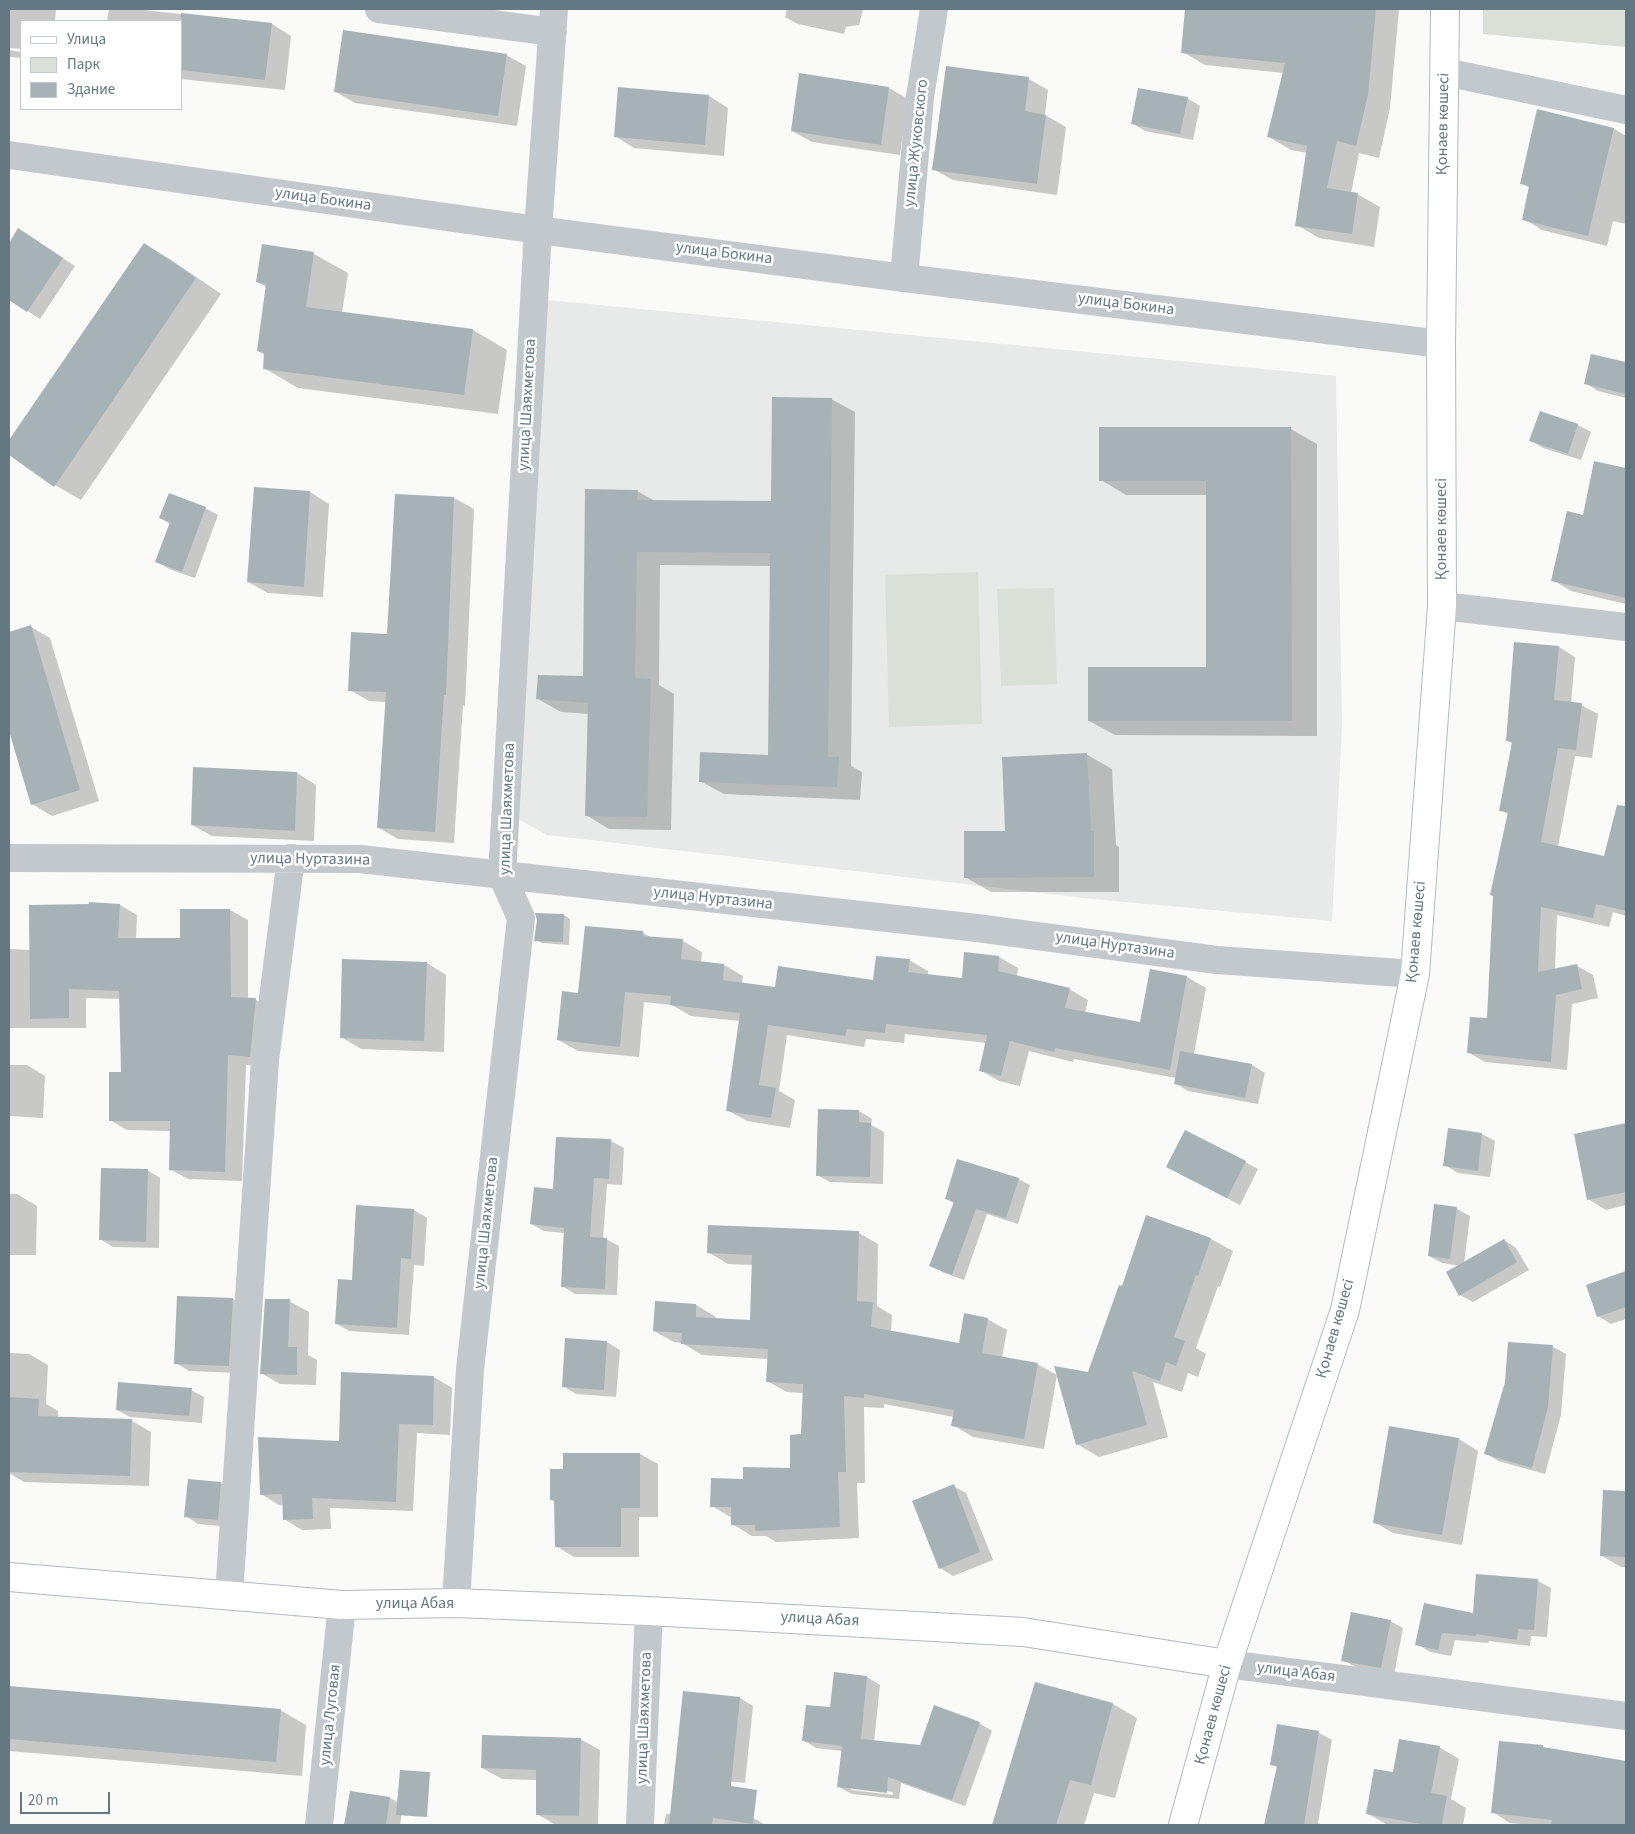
<!DOCTYPE html>
<meta charset="utf-8">
<style>
body{margin:0}
#map{position:relative;width:1635px;height:1834px;overflow:hidden;background:#fafaf8;font-family:"Source Sans 3",sans-serif}
canvas{display:block}
.frame{position:absolute;inset:0;border:10px solid #647883;pointer-events:none}
.legend{position:absolute;left:20px;top:20px;width:162px;height:90px;box-sizing:border-box;background:#fff;border:1px solid #c1c9cd;margin:0;padding:6px 9px;list-style:none;font-size:15px;color:#647883}
.legend li{display:flex;align-items:center;gap:10px;height:25px}
.legend b{width:25px;border:1px solid #c1c9cd}
.scale{position:absolute;left:20px;top:1792px;width:90px;height:22px;box-sizing:border-box;border:2px solid #647883;border-top:0;padding-left:6px;font-size:15px;line-height:18px;white-space:nowrap;color:#647883;-webkit-text-stroke:4px #fff;paint-order:stroke}
</style>
<div id="map">
<canvas width="1635" height="1834"></canvas>
<div class="frame"></div>
<ul class="legend">
<li><b style="height:6px;background:#fff"></b>Улица</li>
<li><b style="height:14px;background:#dadfd7"></b>Парк</li>
<li><b style="height:14px;background:#a7b2b7"></b>Здание</li>
</ul>
<div class="scale">20 m</div>
</div>
<script>
const g = document.querySelector('canvas').getContext('2d');
g.lineJoin = 'round';
function fillPath(path, color) { g.fillStyle = color; g.fill(path, 'evenodd'); }
const shape = rows => new Path2D(rows.map(r => 'M' + r).join(''));
function stroke(path, color, width, dash) { g.strokeStyle = color; g.lineWidth = width; g.lineCap = dash ? 'butt' : 'round'; g.setLineDash(dash || []); g.stroke(path); }
function label(font, color, halo, rows, align = 'center') {
  g.font = font + ' "Source Sans 3",sans-serif'; g.lineWidth = 5; g.setLineDash([]); g.textBaseline = 'middle'; g.strokeStyle = halo; g.fillStyle = color; for (const [text, x, y, turn = 0] of rows) {
    g.save(); g.translate(x, y); g.rotate((+turn || 0) * Math.PI / 180); g.textAlign = isNaN(turn) ? turn : align; if (halo) g.strokeText(text, 0, 0); g.fillText(text, 0, 0); g.restore();
  }
}
fillPath(shape([
 [547,300,1336,376,1342,726,1332,921,1093,899,547,835,518,819]
]), '#e8eae9');
fillPath(shape([
 [1483,9,1626,9,1626,47,1483,34],
 [978,572,982,724,889,727,885,575],
 [1054,588,1057,684,1001,686,997,589]
]), '#dadfd7');
fillPath(shape([
 [9,9,56,9,55,21,21,21,21,49,9,48],
 [109,9,135,9,272,24,291,36,285,90,181,79,181,21,107,21],
 [787,9,863,9,859,25,846,27,844,34,798,24,785,17],
 [1187,9,1399,9,1390,108,1379,158,1359,153,1351,193,1357,194,1380,207,1374,247,1319,238,1297,225,1308,153,1291,150,1269,137,1284,73,1205,65,1183,52],
 [9,50,21,52,21,58,9,57],
 [506,55,526,66,517,126,355,103,336,92],
 [1029,79,1048,90,1045,115,1066,127,1057,195,953,180,933,169],
 [889,88,908,99,900,155,812,142,792,131],
 [709,96,728,108,724,156,634,148,615,136],
 [1187,98,1200,106,1193,140,1145,131,1132,123],
 [1614,129,1626,136,1626,224,1613,221,1607,246,1542,230,1524,219,1530,188,1521,183],
 [19,230,75,266,40,319,9,299,9,246],
 [144,244,170,259,221,294,81,500,55,485,9,454,9,442],
 [263,246,314,254,348,273,342,313,473,330,507,350,498,414,298,388,264,368,265,355,258,351,267,287,257,282],
 [1592,355,1626,363,1626,398,1598,391,1585,383],
 [831,399,855,412,851,766,862,772,860,800,724,794,700,781,770,756,772,566,660,565,659,685,674,694,671,830,609,829,586,815,589,714,561,712,538,699,585,678,637,491,655,501,772,502],
 [1540,412,1578,425,1591,432,1581,460,1543,448,1531,440],
 [1100,428,1291,429,1317,444,1317,736,1115,735,1089,721,1207,669,1208,495,1126,495,1101,480],
 [1595,463,1626,469,1626,604,1571,591,1553,580,1584,516],
 [310,492,329,504,323,597,268,593,248,582],
 [396,495,454,498,474,509,465,706,463,705,454,843,398,839,379,828,386,702,369,701,350,690,388,635],
 [205,508,218,515,195,578,169,569,156,561,170,524,160,518],
 [31,627,50,638,99,801,52,816,32,804,9,727,9,633],
 [1559,647,1575,657,1571,703,1581,705,1598,714,1592,758,1575,756,1558,847,1605,858,1614,820,1626,823,1626,916,1613,912,1609,927,1557,915,1555,970,1577,966,1593,975,1598,998,1572,1004,1567,1070,1485,1062,1468,1052,1488,1020,1509,815,1501,810,1513,744,1507,740],
 [1086,754,1112,769,1116,845,1119,847,1119,892,991,892,965,877,1007,833],
 [297,773,316,785,314,841,212,836,192,825],
 [120,905,137,915,136,939,181,939,181,911,230,910,248,920,248,999,256,1000,274,1010,267,1066,246,1065,242,1181,188,1179,170,1169,171,1131,127,1130,110,1120,123,1074,121,999,86,998,86,1028,9,1028,9,949,30,950],
 [564,915,570,919,569,945,542,943,536,940],
 [642,932,652,938,683,941,702,952,701,963,724,965,743,976,742,983,776,988,875,981,909,960,928,971,928,976,963,979,999,957,1018,968,1017,977,1069,989,1088,1000,1085,1013,1141,1024,1151,970,1187,977,1206,988,1194,1054,1252,1065,1265,1073,1258,1104,1188,1091,1175,1083,1176,1078,1074,1059,1073,1062,1029,1051,1020,1086,999,1081,980,1070,987,1043,905,1034,904,1043,866,1039,864,1047,787,1035,779,1091,795,1100,790,1128,747,1121,727,1110,740,1021,691,1016,672,1005,644,1002,639,1057,578,1051,558,1040,580,994],
 [427,963,446,975,444,1052,361,1049,341,1037],
 [9,1065,27,1065,45,1076,43,1118,9,1116],
 [859,1111,872,1119,871,1125,884,1132,883,1184,830,1182,817,1175],
 [1626,1125,1626,1205,1606,1210,1588,1199,1575,1135],
 [1449,1129,1482,1134,1495,1141,1490,1177,1458,1173,1445,1165],
 [611,1141,624,1148,622,1185,607,1184,603,1239,606,1239,619,1246,617,1295,575,1294,562,1286,565,1233,544,1231,531,1224,555,1190],
 [1245,1162,1258,1169,1240,1205,1180,1174],
 [147,1170,160,1178,159,1248,113,1247,100,1239],
 [1018,1179,1030,1185,1018,1224,987,1214,964,1280,942,1272,931,1265,955,1204,947,1199],
 [9,1194,17,1194,37,1206,36,1255,9,1255],
 [357,1206,414,1210,427,1218,424,1266,414,1265,409,1335,349,1331,337,1324,353,1281],
 [1436,1206,1457,1209,1470,1216,1464,1263,1504,1240,1516,1248,1529,1270,1473,1302,1460,1295,1460,1266,1442,1263,1429,1256],
 [1146,1217,1211,1239,1233,1251,1220,1287,1218,1286,1196,1348,1206,1354,1198,1377,1188,1373,1182,1392,1153,1382,1168,1437,1099,1457,1077,1444,1089,1373,1122,1287],
 [859,1233,878,1244,877,1306,892,1315,891,1332,960,1344,987,1319,1007,1330,1002,1358,1037,1364,1057,1375,1044,1449,973,1437,953,1425,954,1417,884,1404,884,1408,864,1407,865,1483,857,1483,859,1538,776,1542,766,1536,752,1536,732,1524,732,1518,712,1506,744,1480,791,1469,802,1436,804,1393,787,1392,767,1381,768,1359,702,1355,682,1343,674,1342,654,1331,696,1305,716,1317,715,1319,751,1321,753,1265,728,1264,708,1252],
 [1626,1273,1626,1319,1611,1324,1598,1316,1587,1286],
 [179,1297,233,1299,246,1307,241,1373,189,1371,176,1363],
 [289,1301,309,1312,308,1355,317,1360,316,1385,280,1384,261,1373],
 [566,1339,607,1342,620,1350,616,1397,576,1394,563,1386],
 [1509,1343,1553,1347,1566,1354,1561,1415,1545,1474,1498,1461,1485,1453,1506,1382],
 [9,1353,29,1354,48,1365,46,1404,58,1411,58,1418,132,1421,151,1432,149,1486,24,1482,9,1473],
 [434,1377,452,1388,450,1435,417,1433,413,1511,330,1508,331,1529,302,1530,284,1519,284,1505,279,1505,261,1494],
 [191,1390,204,1397,202,1423,130,1417,117,1410],
 [1459,1439,1478,1451,1462,1545,1393,1533,1374,1522],
 [564,1454,640,1454,658,1464,658,1517,639,1517,639,1557,574,1557,556,1546,555,1502,552,1500,565,1470],
 [221,1483,234,1490,231,1527,198,1524,186,1516],
 [953,1486,966,1493,993,1560,953,1576,940,1568],
 [1605,1491,1626,1492,1626,1567,1621,1567,1602,1556],
 [1477,1575,1538,1581,1551,1588,1547,1637,1531,1636,1530,1646,1489,1641,1488,1643,1455,1640,1451,1656,1430,1652,1417,1644,1474,1614],
 [1390,1621,1403,1628,1394,1675,1356,1667,1343,1660],
 [836,1674,867,1677,880,1685,874,1742,921,1746,979,1723,992,1731,965,1806,901,1783,899,1799,852,1794,839,1787,842,1751,816,1748,803,1740,831,1709],
 [851,1788,893,1792,893,1795,851,1790],
 [1036,1683,1113,1704,1137,1718,1115,1798,1094,1793,1084,1825,994,1825],
 [9,1688,280,1710,306,1725,302,1776,9,1751],
 [684,1692,740,1698,753,1706,745,1783,689,1777],
 [1278,1725,1319,1733,1332,1740,1318,1823,1320,1825,1265,1825,1278,1768,1271,1764],
 [580,1739,600,1750,598,1825,556,1825,537,1814,537,1780,502,1779,482,1768],
 [1439,1747,1459,1759,1451,1799,1466,1808,1463,1825,1388,1825,1368,1814],
 [1543,1747,1548,1749,1626,1763,1626,1825,1533,1825,1510,1823,1493,1812],
 [351,1792,390,1798,403,1805,400,1825,346,1825],
 [666,1814,748,1815,764,1824,664,1825]
]), '#0003');
fillPath(shape([
 [1185,9,1376,9,1368,95,1356,146,1337,141,1327,188,1358,193,1352,234,1295,226,1307,146,1267,137,1285,63,1181,53],
 [181,13,272,23,265,80,181,70],
 [343,30,507,54,498,116,334,92],
 [946,66,1029,77,1025,111,1046,115,1037,184,932,170],
 [799,73,889,87,881,145,791,131],
 [618,87,709,95,705,145,614,137],
 [1138,88,1188,97,1180,134,1131,124],
 [1537,109,1614,128,1588,236,1522,220,1529,186,1520,184],
 [18,228,63,258,27,312,9,300,9,243],
 [144,243,196,278,54,487,9,455,9,440],
 [262,244,314,252,306,307,473,329,464,395,263,369,264,353,257,351,266,284,256,282],
 [1591,354,1626,362,1626,394,1584,384],
 [772,397,832,398,828,757,839,757,837,787,699,782,700,752,768,755,770,553,637,552,635,678,651,679,647,817,585,816,588,703,536,699,538,675,583,676,585,489,638,490,637,500,771,501],
 [1540,411,1578,424,1568,454,1529,441],
 [1099,427,1291,427,1292,721,1088,721,1088,667,1206,667,1206,481,1099,481],
 [1594,461,1626,468,1626,598,1551,581,1567,511,1583,515],
 [254,487,310,491,304,587,247,582],
 [169,493,206,507,182,572,155,562,170,522,159,518],
 [395,494,454,497,446,695,444,695,435,832,377,828,386,692,348,691,351,632,387,634],
 [31,625,80,790,31,805,9,731,9,632],
 [1514,642,1559,646,1554,700,1582,703,1576,750,1558,748,1541,842,1604,856,1617,805,1626,806,1626,911,1596,904,1593,918,1541,907,1538,972,1577,964,1582,989,1556,995,1551,1062,1467,1053,1470,1017,1487,1018,1493,896,1490,895,1508,812,1499,811,1512,742,1506,741],
 [1087,753,1091,831,1094,831,1094,877,964,878,964,831,1005,831,1002,757],
 [193,767,297,772,295,831,191,825],
 [89,902,120,904,118,938,180,938,180,909,230,909,231,997,256,998,250,1057,228,1055,225,1172,169,1170,170,1121,109,1121,109,1072,121,1072,119,991,69,989,69,1018,30,1019,29,905,89,904],
 [535,913,564,914,563,942,534,941,537,920],
 [585,926,643,931,643,936,683,939,681,959,724,964,723,980,775,987,778,966,873,980,876,956,910,959,908,972,962,978,964,952,999,956,998,971,1070,988,1065,1008,1140,1022,1150,969,1187,976,1170,1070,1055,1048,1054,1052,1010,1041,1001,1076,979,1071,987,1035,886,1024,885,1033,847,1029,845,1036,768,1025,759,1085,776,1088,771,1118,726,1111,740,1013,670,1005,671,996,625,992,620,1047,557,1040,562,991,578,993],
 [342,959,427,962,424,1041,340,1038],
 [1180,1051,1252,1064,1245,1098,1174,1084],
 [818,1109,859,1110,859,1122,871,1123,870,1177,816,1176],
 [1626,1123,1626,1192,1587,1200,1574,1134],
 [1448,1128,1482,1133,1478,1171,1443,1166],
 [1185,1130,1246,1161,1227,1198,1166,1167],
 [556,1137,611,1139,609,1179,594,1178,590,1237,607,1238,605,1289,561,1287,564,1228,530,1224,534,1187,553,1189],
 [957,1159,1019,1178,1006,1218,976,1209,952,1275,929,1266,954,1202,945,1199],
 [101,1168,148,1169,146,1242,99,1240],
 [1434,1204,1457,1207,1450,1259,1428,1256],
 [356,1205,414,1209,411,1259,401,1258,397,1328,335,1324,338,1279,352,1280],
 [1146,1215,1211,1238,1198,1276,1196,1275,1174,1337,1185,1341,1176,1366,1166,1362,1160,1381,1132,1371,1147,1425,1076,1445,1054,1366,1088,1372,1119,1285,1122,1286],
 [708,1225,859,1231,857,1301,873,1302,871,1327,959,1343,964,1313,988,1318,982,1353,1038,1363,1024,1439,951,1426,954,1410,864,1394,864,1398,844,1396,846,1472,838,1472,840,1527,755,1531,755,1525,731,1525,731,1507,710,1507,711,1478,743,1479,743,1467,790,1468,790,1435,801,1434,803,1384,766,1382,768,1349,681,1344,682,1333,653,1331,655,1301,696,1304,696,1317,750,1320,752,1255,707,1253],
 [1504,1239,1517,1262,1459,1296,1446,1272],
 [1626,1271,1626,1307,1597,1317,1586,1285],
 [177,1296,233,1298,229,1366,174,1364],
 [265,1299,290,1299,288,1347,297,1347,297,1375,260,1374],
 [565,1338,607,1341,604,1390,562,1387],
 [1508,1342,1553,1345,1548,1407,1532,1468,1484,1454,1505,1382],
 [341,1372,434,1376,433,1425,399,1424,396,1502,312,1498,313,1519,283,1520,282,1494,260,1495,258,1437,339,1441],
 [118,1382,192,1388,189,1416,116,1410],
 [9,1397,39,1399,38,1416,132,1419,130,1476,9,1472],
 [1389,1426,1459,1438,1442,1535,1373,1523],
 [563,1453,640,1453,640,1508,621,1508,621,1547,555,1547,554,1500,550,1500,550,1469,563,1469],
 [188,1479,221,1482,218,1520,184,1517],
 [954,1484,980,1552,939,1569,912,1501],
 [1603,1490,1626,1491,1626,1557,1600,1556],
 [1476,1574,1538,1579,1534,1630,1518,1629,1517,1640,1476,1634,1476,1636,1442,1633,1438,1650,1415,1645,1424,1603,1473,1613],
 [1351,1612,1391,1620,1381,1668,1341,1661],
 [834,1672,867,1676,861,1739,920,1745,934,1705,980,1722,952,1800,888,1777,887,1793,837,1787,842,1746,802,1741,806,1705,830,1707],
 [1035,1682,1113,1703,1091,1785,1070,1780,1056,1825,992,1825],
 [9,1686,281,1709,276,1762,9,1739],
 [683,1691,740,1697,731,1786,757,1790,753,1824,713,1818,712,1825,669,1825],
 [1277,1724,1319,1731,1304,1825,1264,1825,1277,1766,1270,1765],
 [482,1735,581,1738,579,1816,536,1815,536,1770,481,1768],
 [1399,1739,1440,1746,1431,1793,1447,1796,1442,1825,1426,1825,1366,1814,1374,1769,1393,1772],
 [1499,1741,1543,1745,1543,1747,1626,1761,1626,1825,1551,1825,1552,1820,1491,1813],
 [400,1770,430,1772,427,1817,396,1815],
 [350,1791,390,1797,386,1825,344,1825]
]), '#a7b2b7');
const secondary = shape([
 [9,1577,342,1605,456,1603,649,1611,1023,1632,1227,1664]
]);
const primary = shape([
 [1183,1825,1227,1664,1345,1310,1415,974,1442,606,1441,344,1445,9]
]);
stroke(secondary, '#b3babf', 30);
stroke(primary, '#b4bbbe', 30);
stroke(shape([
 [379,9,553,32],
 [1445,72,1626,110],
 [904,278,920,97,934,9],
 [1442,606,1626,627],
 [9,858,360,859,977,928,1217,960,1415,974],
 [229,1595,265,1060,291,858],
 [456,1603,470,1369,521,918,502,875,538,230,554,9],
 [319,1825,342,1605],
 [640,1825,649,1611]
]), '#c3c8cc', 28);
stroke(shape([
 [9,155,538,230,904,278,1441,344],
 [1227,1664,1626,1716]
]), '#c3c8cc', 28);
stroke(secondary, '#fff', 28);
stroke(primary, '#fff', 28);
label('16px', '#647883', '#fff', [
 ["Қонаев көшесі",1444,124,-89],
 ["улица Жуковского",917,143,-84],
 ["улица Бокина",323,200,8],
 ["улица Бокина",724,254,7],
 ["улица Бокина",1126,305,7],
 ["улица Шаяхметова",528,405,-87],
 ["Қонаев көшесі",1442,529,-90],
 ["улица Шаяхметова",508,809,-88],
 ["улица Нуртазина",310,860,1],
 ["улица Нуртазина",713,899,6],
 ["Қонаев көшесі",1417,932,-85],
 ["улица Нуртазина",1115,946,8],
 ["улица Шаяхметова",487,1223,-84],
 ["Қонаев көшесі",1336,1329,-74],
 ["улица Абая",415,1604],
 ["улица Абая",820,1620,3],
 ["улица Абая",1296,1673,7],
 ["улица Луговая",331,1715,-84],
 ["Қонаев көшесі",1214,1715,-75],
 ["улица Шаяхметова",645,1718,-88]
]);
</script>
